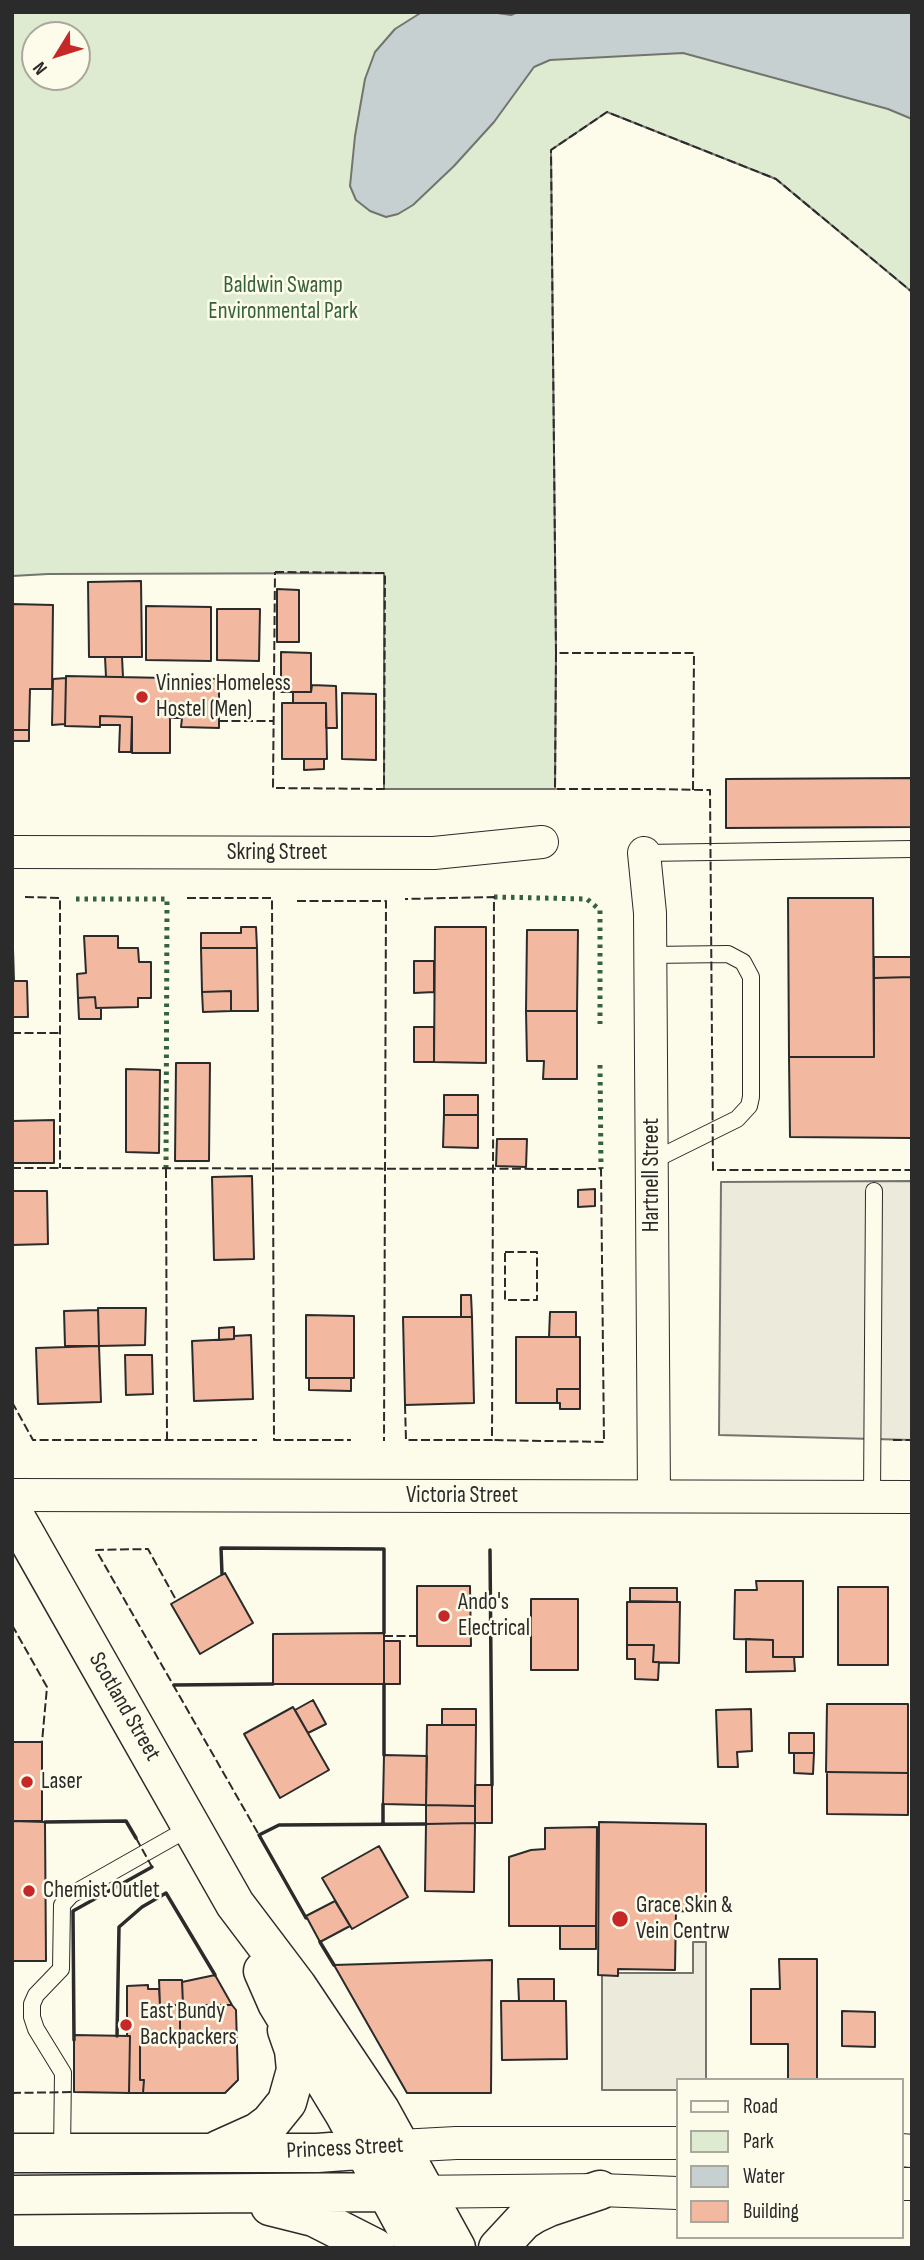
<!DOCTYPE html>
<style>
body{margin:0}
#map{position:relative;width:924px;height:2260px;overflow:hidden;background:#fdfbea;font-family:"Sofia Sans Condensed",sans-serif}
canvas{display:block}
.frame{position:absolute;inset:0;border:14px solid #2b2b2b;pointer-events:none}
.legend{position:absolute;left:676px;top:2078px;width:228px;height:161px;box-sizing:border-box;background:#fdfbea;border:2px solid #a9a89e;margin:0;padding:9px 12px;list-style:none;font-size:21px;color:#2b2b2b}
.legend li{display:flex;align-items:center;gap:14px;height:35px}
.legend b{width:35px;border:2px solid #a9a89e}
.north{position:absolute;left:21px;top:21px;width:70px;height:70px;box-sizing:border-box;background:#fdfbea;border:2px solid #a9a89e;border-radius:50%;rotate:232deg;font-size:19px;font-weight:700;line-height:28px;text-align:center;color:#2b2b2b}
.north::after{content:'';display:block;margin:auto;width:24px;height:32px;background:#c62828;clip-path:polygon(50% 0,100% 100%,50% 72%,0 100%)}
</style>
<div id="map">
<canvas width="924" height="2260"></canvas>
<div class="frame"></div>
<ul class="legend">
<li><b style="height:9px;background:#fdfbea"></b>Road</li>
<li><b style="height:19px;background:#deebd1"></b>Park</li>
<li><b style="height:19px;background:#c7d0d0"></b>Water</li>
<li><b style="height:19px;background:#f2b8a0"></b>Building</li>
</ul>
<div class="north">N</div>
</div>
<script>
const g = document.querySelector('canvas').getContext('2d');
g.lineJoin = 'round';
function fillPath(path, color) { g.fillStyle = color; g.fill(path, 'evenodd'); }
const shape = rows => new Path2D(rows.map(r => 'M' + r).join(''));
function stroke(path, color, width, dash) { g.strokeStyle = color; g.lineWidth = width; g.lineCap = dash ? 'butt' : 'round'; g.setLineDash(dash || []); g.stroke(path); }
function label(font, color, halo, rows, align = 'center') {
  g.font = font + ' "Sofia Sans Condensed",sans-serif'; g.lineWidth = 5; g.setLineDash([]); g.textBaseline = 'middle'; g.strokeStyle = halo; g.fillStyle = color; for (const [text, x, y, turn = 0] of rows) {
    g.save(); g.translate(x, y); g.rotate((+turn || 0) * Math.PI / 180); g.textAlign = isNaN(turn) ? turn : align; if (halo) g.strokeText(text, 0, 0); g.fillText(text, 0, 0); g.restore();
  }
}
const green = shape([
 [12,12,912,12,912,292,776,179,607,112,551,150,556,653,555,789,384,789,384,573,48,574,12,576,12,12],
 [35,35,77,35,77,77,35,77,35,35]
]);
fillPath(green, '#deebd1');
stroke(green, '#74746e', 2);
const parking = shape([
 [912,1181,912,1440,719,1435,721,1182,912,1181],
 [693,1942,706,1942,706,2080,677,2080,677,2090,602,2090,602,1973,693,1973,693,1942]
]);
fillPath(parking, '#eceadb');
stroke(parking, '#74746e', 2);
const water = shape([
 [422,12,491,12,511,15,518,12,912,12,912,119,888,109,683,53,550,60,534,67,494,122,454,166,413,205,398,214,386,217,370,211,356,200,350,186,355,136,365,79,375,52,395,29,422,12]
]);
fillPath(water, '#c7d0d0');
stroke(water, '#74746e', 2);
const building = shape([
 [141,581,142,657,89,657,88,582,141,581],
 [277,589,299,590,299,642,277,642,277,589],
 [12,604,53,605,52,689,30,689,29,730,12,730,12,604],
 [146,606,211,607,211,661,146,660,146,606],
 [217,609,260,609,259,661,217,660,217,609],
 [281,652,311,653,311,692,281,692,281,652],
 [105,657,122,657,123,677,106,677,105,657],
 [66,676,219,679,219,728,181,727,182,718,170,718,170,753,132,753,132,717,100,716,100,727,65,726,66,676],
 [66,678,65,724,52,725,53,679,66,678],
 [312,685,336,686,337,728,326,728,326,703,293,703,293,692,311,692,312,685],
 [342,693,376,694,376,760,342,759,342,693],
 [282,703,326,703,327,759,282,759,282,703],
 [100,716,132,717,131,752,119,752,120,725,100,725,100,716],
 [12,730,29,730,29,741,12,741,12,730],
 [304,759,324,759,324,769,304,770,304,759],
 [912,778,912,827,726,828,726,779,912,778],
 [788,898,873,898,874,1057,789,1057,788,898],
 [12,918,14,981,27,981,28,1017,12,1017,12,918],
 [241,927,256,927,257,948,201,948,201,933,241,933,241,927],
 [435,927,486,927,486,1063,434,1062,435,927],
 [527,930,578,930,577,1011,526,1011,527,930],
 [84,936,118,936,118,948,138,948,139,962,151,962,151,998,138,998,138,1007,96,1008,95,997,78,998,77,974,86,973,84,936],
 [201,948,257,948,258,1011,231,1011,231,991,202,992,201,948],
 [874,957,912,957,912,977,874,978,874,957],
 [414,961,434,961,434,992,414,993,414,961],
 [912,977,912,1138,790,1137,789,1057,874,1057,874,978,912,977],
 [231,991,231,1011,203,1012,202,992,231,991],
 [95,997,96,1008,101,1008,101,1019,79,1019,78,998,95,997],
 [526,1011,577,1011,577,1079,543,1079,544,1061,527,1061,526,1011],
 [414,1027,434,1027,434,1062,414,1062,414,1027],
 [176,1063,210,1063,209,1161,175,1161,176,1063],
 [126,1069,160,1070,159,1153,126,1152,126,1069],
 [444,1095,478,1095,478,1115,444,1115,444,1095],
 [444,1115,478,1115,478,1148,443,1147,444,1115],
 [54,1120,54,1163,12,1163,12,1121,54,1120],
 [497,1139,527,1139,526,1167,496,1166,497,1139],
 [252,1176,254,1259,214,1260,212,1177,252,1176],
 [595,1189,595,1206,578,1207,578,1190,595,1189],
 [12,1191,47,1191,48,1244,12,1245,12,1191],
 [461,1295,471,1295,472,1317,461,1317,461,1295],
 [98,1308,146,1308,145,1345,99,1346,98,1308],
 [98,1310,99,1346,65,1346,64,1311,98,1310],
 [550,1312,576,1312,576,1337,549,1337,550,1312],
 [306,1315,354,1316,354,1378,306,1378,306,1315],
 [403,1317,472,1317,474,1403,405,1405,403,1317],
 [234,1327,234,1339,219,1340,219,1328,234,1327],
 [251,1335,253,1399,194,1401,192,1341,234,1339,234,1336,251,1335],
 [516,1337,580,1337,580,1389,557,1389,557,1403,516,1403,516,1337],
 [99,1346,101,1402,38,1404,36,1348,99,1346],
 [125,1355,152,1355,153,1394,126,1395,125,1355],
 [309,1378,351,1378,351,1391,309,1390,309,1378],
 [557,1389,580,1389,580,1409,560,1409,560,1403,557,1403,557,1389],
 [225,1573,253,1623,200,1654,171,1604,225,1573],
 [756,1581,803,1581,803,1657,773,1657,773,1640,734,1639,735,1590,757,1590,756,1581],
 [417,1586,470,1586,471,1646,417,1646,417,1586],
 [838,1587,888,1587,888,1665,838,1665,838,1587],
 [630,1588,677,1588,677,1602,630,1601,630,1588],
 [531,1599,578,1599,578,1670,531,1670,531,1599],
 [627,1602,680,1602,679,1663,653,1662,654,1645,627,1645,627,1602],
 [384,1633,384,1684,273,1684,273,1634,384,1633],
 [746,1639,773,1640,773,1657,794,1657,795,1671,746,1672,746,1639],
 [384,1641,400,1641,400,1684,384,1684,384,1641],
 [627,1645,654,1645,653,1662,659,1662,658,1680,635,1679,635,1659,627,1659,627,1645],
 [313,1700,326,1724,308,1733,295,1710,313,1700],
 [827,1704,908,1704,908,1773,826,1772,827,1704],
 [293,1707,329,1770,280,1798,244,1734,293,1707],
 [442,1709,476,1709,476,1725,442,1725,442,1709],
 [751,1709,752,1751,737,1752,738,1767,718,1767,716,1710,751,1709],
 [427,1725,476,1725,475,1806,426,1805,427,1725],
 [789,1733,814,1733,814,1753,789,1753,789,1733],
 [12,1742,42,1742,42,1821,12,1821,12,1742],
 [794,1753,814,1753,813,1774,794,1773,794,1753],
 [384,1755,427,1756,426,1805,383,1804,384,1755],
 [827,1772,908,1773,908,1815,827,1814,827,1772],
 [475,1785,492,1785,492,1823,475,1823,475,1785],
 [426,1805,475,1806,475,1823,426,1824,426,1805],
 [12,1821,45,1822,46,1961,12,1961,12,1821],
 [599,1822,706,1824,706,1912,676,1911,675,1970,618,1969,618,1976,598,1975,599,1822],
 [475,1823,474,1892,425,1891,426,1824,475,1823],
 [597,1827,596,1926,509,1926,509,1857,531,1850,545,1849,545,1828,597,1827],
 [379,1846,408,1897,352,1929,322,1878,379,1846],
 [335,1901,350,1926,320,1942,306,1916,335,1901],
 [560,1926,596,1926,596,1949,560,1949,560,1926],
 [779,1959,817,1959,817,2080,788,2080,788,2044,751,2044,751,1989,780,1989,779,1959],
 [492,1960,491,2093,407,2093,334,1965,492,1960],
 [215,1975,232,2005,183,2005,182,1982,215,1975],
 [518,1979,554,1979,554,2001,519,2001,518,1979],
 [159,1980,182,1980,183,2005,160,2005,159,1980],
 [148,1985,148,1989,159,1989,160,2005,180,2005,180,2039,140,2038,140,2080,144,2080,143,2093,129,2093,130,2036,127,2036,127,1986,148,1985],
 [501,2001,566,2001,567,2059,502,2060,501,2001],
 [180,2005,232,2005,236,2010,238,2080,225,2093,143,2093,144,2080,140,2080,140,2038,180,2039,180,2005],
 [842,2011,875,2012,875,2047,842,2046,842,2011],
 [74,2035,130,2036,129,2093,74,2092,74,2035]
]);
fillPath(building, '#f2b8a0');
stroke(building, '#2b2b2b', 2);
const lane = shape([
 [644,853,912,849],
 [650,955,728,954,743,962,751,977,751,1097,749,1106,737,1119,652,1161],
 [872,1497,874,1191],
 [62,2153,63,2073,36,2029,32,2017,32,2004,36,1995,61,1969,62,1905,71,1895,191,1827]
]);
const street = shape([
 [12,852,434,853,542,842],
 [644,853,650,913,654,1496],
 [12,1495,912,1497],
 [400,2146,456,2143,677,2143],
 [901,2150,912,2151],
 [901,2184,912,2184],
 [406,2192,600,2190,677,2193]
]);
const secondary = shape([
 [12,1511,235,1904,297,1986,380,2110,456,2248],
 [263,1971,277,2003,344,2113,417,2248],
 [218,2150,258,2132,270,2123,287,2102,296,2070,294,2050,287,2030],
 [12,2153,317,2153,387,2148],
 [12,2195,387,2192],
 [270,2206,314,2217,375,2248],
 [498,2248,523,2221,534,2214,549,2207,600,2190]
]);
stroke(lane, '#2b2b2b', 18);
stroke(street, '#2b2b2b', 34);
stroke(secondary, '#2b2b2b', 41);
stroke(lane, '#fdfbea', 16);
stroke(street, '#fdfbea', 32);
stroke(secondary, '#fdfbea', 38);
stroke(shape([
 [494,897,587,899,600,910,600,1024],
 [76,899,167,899,166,1169],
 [600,1065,601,1169]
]), '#34623c', 5, [3.5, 5]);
stroke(shape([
 [275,572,385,573,384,789,273,788,275,572],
 [556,653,551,150,607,112,776,179,912,292],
 [219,721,274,721],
 [693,790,694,653,556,653,555,789,652,789,710,790,713,1170,912,1170],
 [25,897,60,898,60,1168],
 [187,898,272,898,274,1440,351,1440],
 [297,901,386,901,384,1441],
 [12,1033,60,1033],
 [12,1168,601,1169,604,1442,492,1440],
 [166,1169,167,1440],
 [505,1252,537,1252,537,1300,505,1300,505,1252],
 [12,1402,33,1440,257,1440],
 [405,1405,406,1440,492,1440,494,897,405,899],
 [893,1440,912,1440],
 [175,1598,148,1549,96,1550,259,1835],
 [12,1625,47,1687,42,1742],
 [384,1636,416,1636],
 [136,1838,152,1867],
 [12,2093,74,2092]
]), '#2b2b2b', 2, [9, 3.5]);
stroke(shape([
 [490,1550,492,1785],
 [222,1574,221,1548,384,1549,384,1633],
 [174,1685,273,1684],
 [384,1755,384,1684],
 [45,1822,126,1821,136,1838],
 [383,1824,383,1804],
 [306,1918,259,1835,279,1825,426,1824],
 [320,1942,334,1965],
 [117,2036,119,1927,142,1907,166,1893,215,1975],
 [74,2040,73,1911,152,1867]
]), '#2b2b2b', 3.5);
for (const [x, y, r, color] of [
 [142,697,7,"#c62828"],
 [444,1616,7,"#c62828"],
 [27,1782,7,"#c62828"],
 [29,1891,7,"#c62828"],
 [620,1919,9,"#c62828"],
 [126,2025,7,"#c62828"]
]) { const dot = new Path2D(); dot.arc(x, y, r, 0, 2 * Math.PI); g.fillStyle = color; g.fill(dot); stroke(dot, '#fdfbea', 2.5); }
label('23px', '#34623c', '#fdfbea', [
 ["Baldwin Swamp",283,286],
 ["Environmental Park",283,312]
]);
label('23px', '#2b2b2b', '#fdfbea', [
 ["Vinnies Homeless",156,684],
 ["Hostel (Men)",156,710],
 ["Ando's",458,1603],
 ["Electrical",458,1629],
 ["Laser",41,1782],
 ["Chemist Outlet",43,1891],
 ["Grace Skin &",636,1906],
 ["Vein Centrw",636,1932],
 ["East Bundy",140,2012],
 ["Backpackers",140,2038]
], 'left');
label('23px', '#2b2b2b', '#fdfbea', [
 ["Skring Street",277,853],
 ["Hartnell Street",652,1175,-90],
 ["Victoria Street",462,1496],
 ["Scotland Street",124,1707,60],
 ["Princess Street",345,2149,-3]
]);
</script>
